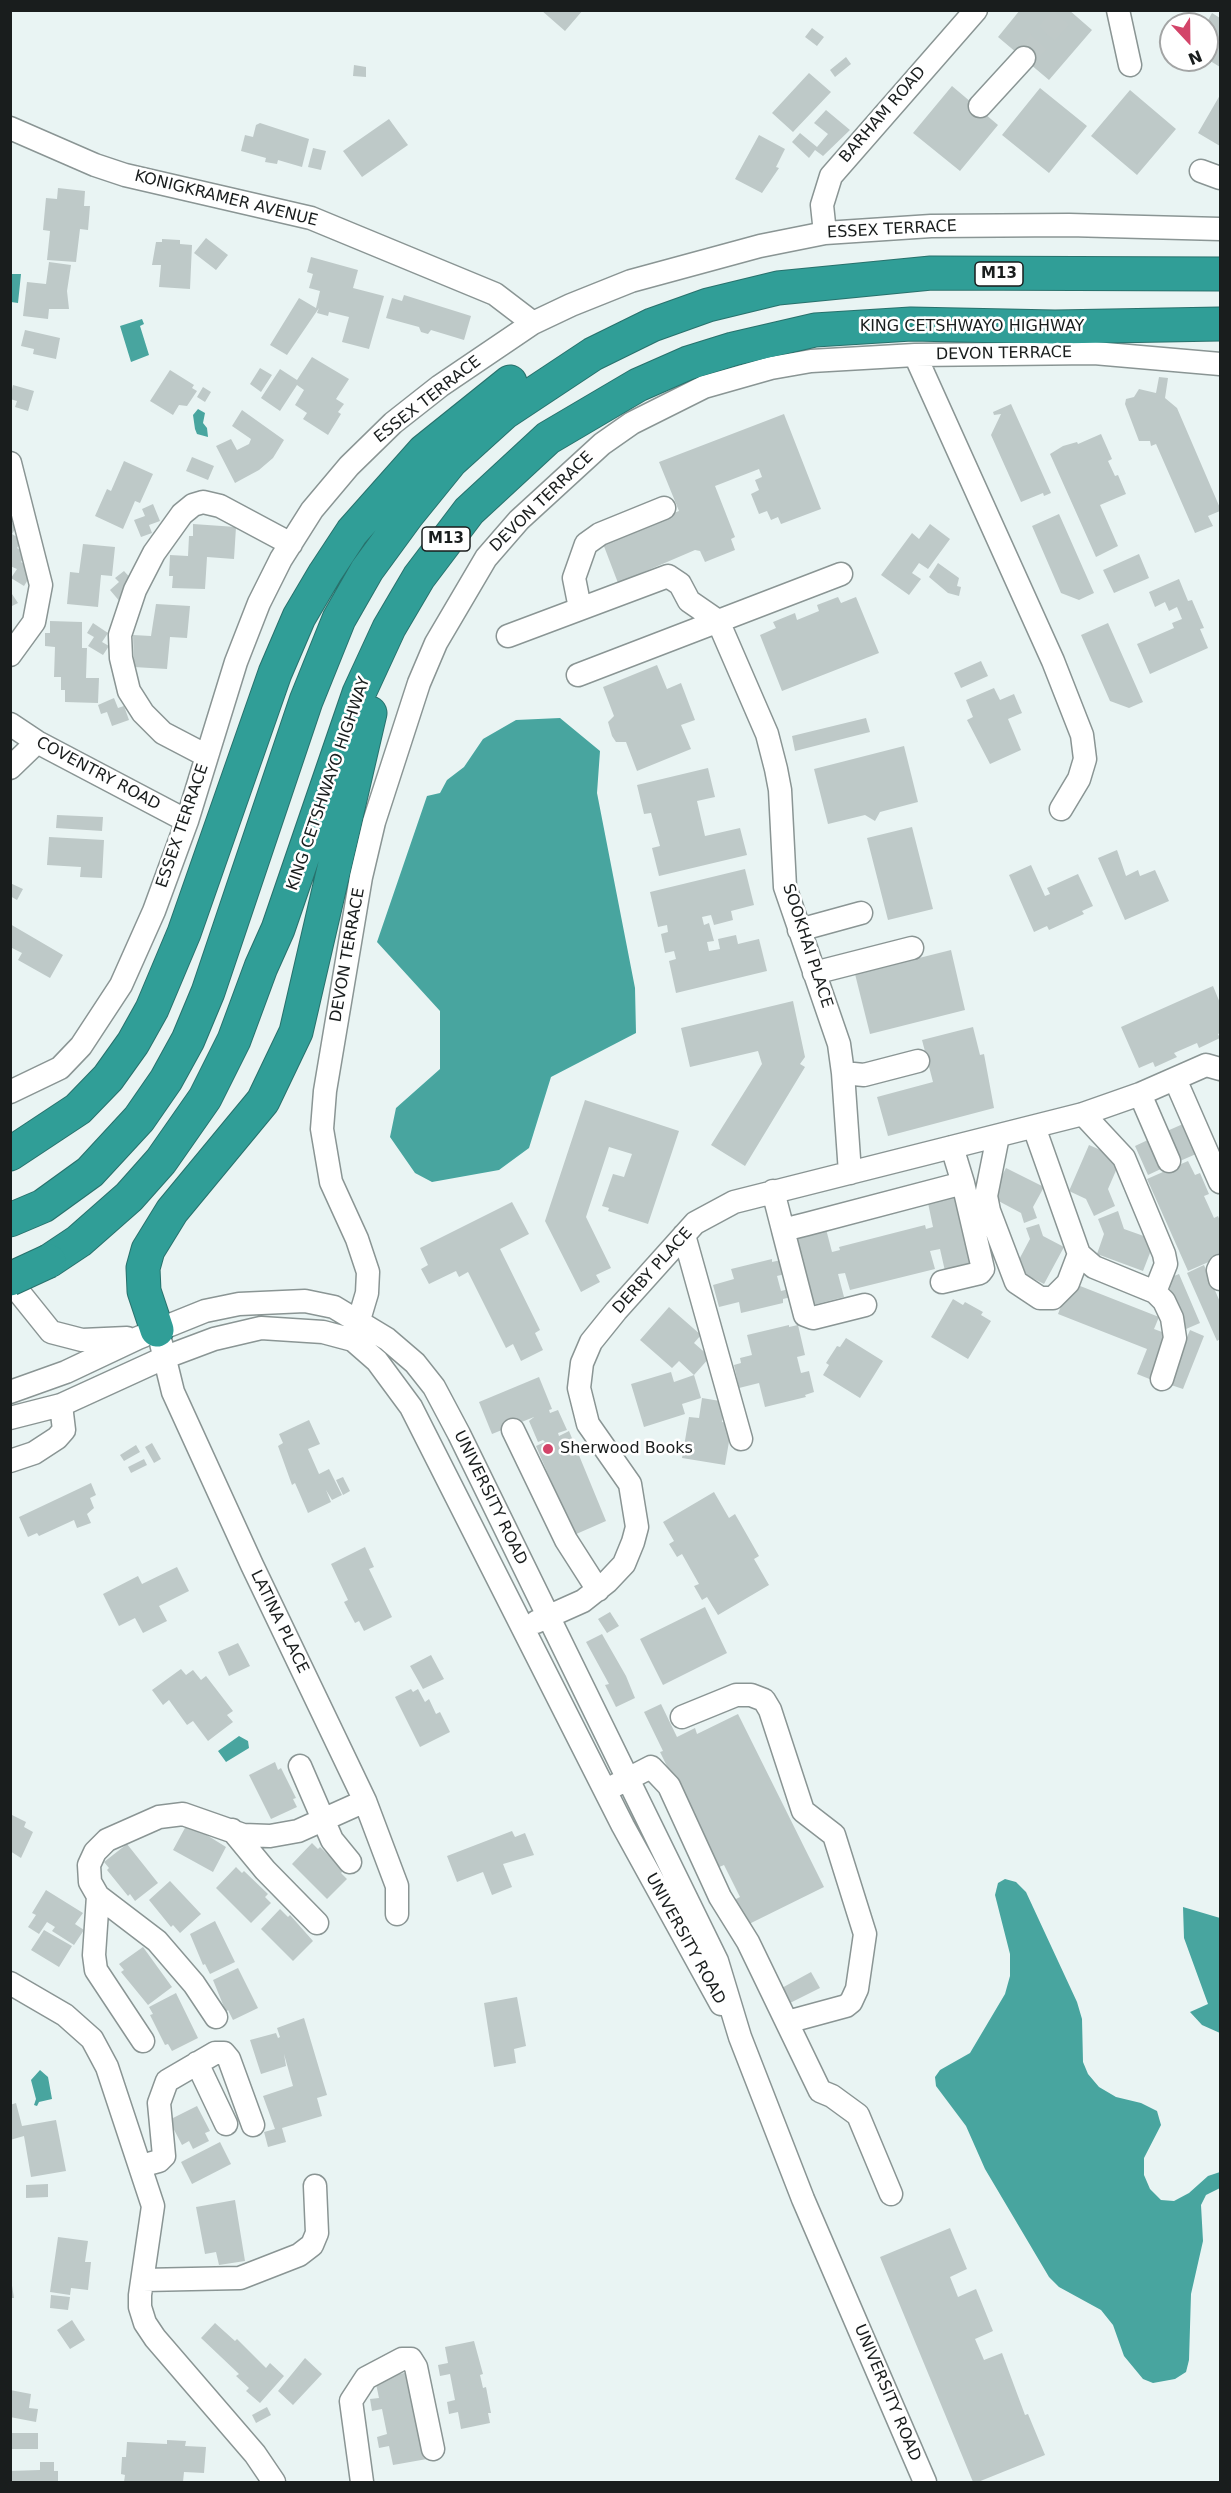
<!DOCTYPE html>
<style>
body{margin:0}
#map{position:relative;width:1231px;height:2493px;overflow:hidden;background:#e9f4f3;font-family:"DejaVu Sans",sans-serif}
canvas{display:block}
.frame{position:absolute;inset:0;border:12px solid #191d1d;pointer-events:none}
.north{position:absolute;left:1159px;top:12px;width:60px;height:60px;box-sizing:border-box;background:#fff;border:2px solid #a3a5a5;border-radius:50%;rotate:158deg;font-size:16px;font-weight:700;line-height:24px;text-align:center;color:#191d1d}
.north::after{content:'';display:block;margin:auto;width:21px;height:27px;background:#d34469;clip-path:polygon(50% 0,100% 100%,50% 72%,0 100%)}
</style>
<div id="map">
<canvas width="1231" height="2493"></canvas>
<div class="frame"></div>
<div class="north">N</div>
</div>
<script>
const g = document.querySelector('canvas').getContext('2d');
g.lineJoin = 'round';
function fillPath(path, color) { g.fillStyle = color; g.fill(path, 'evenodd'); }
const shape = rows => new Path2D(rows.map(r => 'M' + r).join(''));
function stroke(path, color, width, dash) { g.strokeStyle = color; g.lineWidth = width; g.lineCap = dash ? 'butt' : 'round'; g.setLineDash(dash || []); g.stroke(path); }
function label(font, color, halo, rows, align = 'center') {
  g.font = font + ' "DejaVu Sans",sans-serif'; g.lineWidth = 5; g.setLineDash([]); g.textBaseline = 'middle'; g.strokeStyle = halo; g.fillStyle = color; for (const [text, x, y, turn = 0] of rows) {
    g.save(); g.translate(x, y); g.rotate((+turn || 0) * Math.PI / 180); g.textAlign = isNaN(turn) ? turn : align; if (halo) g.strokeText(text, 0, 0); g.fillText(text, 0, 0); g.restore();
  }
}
fillPath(shape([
 [10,274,21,274,18,303,11,302],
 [142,319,144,324,140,326,149,355,131,362,120,326],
 [198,409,205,413,203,423,207,428,208,437,197,434,195,429,193,415],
 [560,718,600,751,597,793,635,988,636,1033,551,1077,529,1148,499,1170,432,1182,415,1173,390,1137,396,1108,440,1069,440,1011,377,942,427,796,440,793,447,780,464,767,483,739,516,720],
 [239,1736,248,1741,249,1748,226,1762,218,1751],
 [1005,1879,1016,1882,1026,1892,1077,2002,1082,2019,1083,2062,1088,2074,1099,2087,1116,2097,1141,2103,1157,2111,1161,2125,1144,2158,1144,2175,1150,2189,1161,2200,1174,2201,1189,2193,1208,2176,1220,2172,1220,2188,1206,2195,1201,2205,1203,2241,1191,2294,1189,2360,1186,2372,1175,2379,1153,2383,1143,2379,1124,2356,1113,2325,1101,2310,1059,2287,1049,2277,985,2169,966,2126,936,2086,935,2077,940,2070,970,2053,1005,1994,1010,1976,1010,1954,995,1895,998,1883],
 [1183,1907,1220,1918,1220,2033,1202,2025,1190,2012,1208,2004,1184,1938],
 [40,2070,48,2077,52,2099,39,2102,37,2106,34,2105,36,2099,31,2080]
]), '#48a59f');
fillPath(shape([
 [541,10,583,10,565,31],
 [1020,10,1069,10,1092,30,1049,80,998,37],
 [1212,13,1220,18,1220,67,1207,59,1206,24],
 [812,28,824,37,817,46,805,37],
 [846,57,851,64,835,77,830,70],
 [354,65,366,67,366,77,353,76],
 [809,73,831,92,793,132,772,113],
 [952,86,998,125,960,171,913,133],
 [1040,88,1087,126,1049,173,1002,135],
 [1130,90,1176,129,1137,175,1091,136],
 [1220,95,1220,146,1198,133],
 [826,110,850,130,823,156,815,150,809,158,792,142,800,133,817,147,828,134,814,123],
 [389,119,408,145,362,177,343,151],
 [260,123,309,139,302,167,278,160,277,164,265,162,266,158,241,151,245,135,253,137,256,125],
 [759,135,785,149,776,167,779,168,762,193,735,179],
 [313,148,326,151,321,170,308,167],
 [58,188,85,191,84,206,90,206,88,230,80,229,76,262,47,260,50,231,43,230,46,198,57,199],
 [206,238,228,255,216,270,194,253],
 [162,239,180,240,180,244,192,245,190,289,159,287,161,265,152,265,156,242,162,242],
 [311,257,358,270,353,288,384,296,369,349,342,342,349,317,329,312,328,316,317,313,319,308,287,355,270,345,299,298,316,308,320,291,309,288,313,274,307,272],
 [49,262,71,265,67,291,69,309,49,309,48,319,23,316,27,282,46,284],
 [404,295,471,316,464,340,431,330,428,334,421,332,419,327,386,318,392,298,402,301],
 [25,330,60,338,56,359,33,354,34,349,21,346],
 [312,357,349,379,336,399,344,404,338,412,341,414,328,435,303,419,307,413,295,405,304,390,297,385,280,411,261,398,280,369,297,380],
 [260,368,272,375,261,392,250,384],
 [170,370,194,385,192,388,197,391,187,406,179,405,173,415,150,401],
 [1159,377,1168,378,1165,398,1177,408,1220,508,1220,511,1208,516,1213,526,1195,533,1156,444,1151,446,1150,441,1139,441,1125,404,1126,399,1134,397,1139,389,1156,393],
 [13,385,34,391,28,411,15,407,17,401,10,399],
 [203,387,211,392,205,402,197,397],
 [1011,404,1051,493,1044,496,1043,493,1021,502,991,435,1001,414,994,415,993,412],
 [242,410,284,440,273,458,259,470,235,483,216,446,231,439,237,450,249,444,251,439,232,426],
 [784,414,821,509,781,524,778,517,771,520,767,511,759,514,751,494,759,490,755,480,762,477,759,469,715,486,735,537,731,539,735,550,705,562,700,551,695,550,618,583,602,541,679,511,659,462],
 [1101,434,1112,459,1108,461,1115,476,1118,475,1126,494,1100,505,1118,546,1096,557,1050,454,1063,446,1077,442,1078,444],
 [192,457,214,466,208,480,186,471],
 [124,461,153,474,140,503,135,501,123,529,95,516,107,489,111,491],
 [153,504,160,521,149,525,152,533,141,537,134,520,145,516,142,509],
 [1059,514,1094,593,1079,600,1061,593,1032,526],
 [10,522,17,526,12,534,22,540,17,548,27,554,21,562,34,570,24,586,11,578,17,569,10,566],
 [193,524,236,527,234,559,207,557,205,589,172,588,173,576,169,576,170,555,188,556,189,536,193,536],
 [930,524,950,539,928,569,919,563,912,573,921,579,909,595,881,575,912,533,919,539],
 [83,544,115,547,112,576,101,575,98,607,67,604,70,572,79,573],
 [1139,554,1149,578,1114,593,1103,570],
 [938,563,959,578,957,586,961,587,959,596,948,593,929,577],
 [124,571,136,584,121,603,110,590,119,582,115,578],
 [1179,579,1188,601,1192,600,1204,628,1200,629,1208,648,1150,674,1137,644,1174,628,1172,623,1182,619,1177,607,1169,611,1165,602,1155,607,1149,592],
 [10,591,18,603,10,607],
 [838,597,841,603,856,597,879,653,782,691,760,635,776,628,773,622,795,613,797,620,819,611,817,605],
 [156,604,190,606,187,638,170,637,167,669,134,667,133,635,151,636],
 [50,621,82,622,82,648,87,648,86,678,99,678,98,703,65,702,65,690,61,690,61,677,54,677,55,647,45,646,45,633,50,633],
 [93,623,108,633,102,642,109,646,103,655,88,646,94,637,87,633],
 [1108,623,1143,702,1129,708,1110,701,1081,635],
 [981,661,988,676,961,688,954,673],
 [657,665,667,689,681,683,695,720,681,725,691,749,637,771,626,742,616,742,612,736,608,722,614,716,603,687],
 [994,688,1000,700,1014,694,1022,713,1008,719,1021,750,990,764,967,720,973,717,966,700],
 [114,698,118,708,124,706,129,720,112,726,107,712,101,714,98,705],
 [866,718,870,732,795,751,792,736],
 [904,746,918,802,880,812,875,821,865,815,828,824,814,769],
 [708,768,715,797,697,801,705,836,740,828,747,855,659,876,652,848,660,846,651,813,644,814,637,785],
 [57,815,103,817,102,831,56,828],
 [912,827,933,909,888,920,867,838],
 [49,837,104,840,102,878,80,877,81,867,47,865],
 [1117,850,1126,876,1138,870,1140,876,1155,870,1169,901,1125,920,1098,858],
 [1031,865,1045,896,1050,894,1047,888,1078,874,1093,906,1082,911,1084,914,1049,930,1047,926,1034,932,1009,875],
 [745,869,754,905,731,911,733,920,714,925,711,915,702,917,704,925,709,923,714,941,707,942,709,951,720,949,718,939,736,935,738,944,759,939,767,971,676,993,669,961,676,959,674,951,665,953,661,934,668,932,667,925,658,927,650,892],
 [10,883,23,889,17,900,10,896],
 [10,924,63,955,50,978,18,960,22,953,10,947],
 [951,950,965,1010,870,1034,855,974],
 [1213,986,1220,1003,1220,1033,1218,1034,1220,1038,1199,1048,1197,1043,1174,1053,1177,1057,1155,1067,1153,1062,1139,1068,1121,1027],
 [793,1001,805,1057,800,1064,805,1067,745,1166,711,1145,762,1064,758,1051,690,1067,681,1028],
 [973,1027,980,1055,984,1054,994,1108,888,1136,877,1097,933,1082,922,1040],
 [585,1100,679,1131,648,1224,608,1211,609,1208,602,1206,613,1174,624,1177,632,1154,609,1147,586,1217,611,1268,596,1275,600,1282,581,1292,545,1221],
 [1183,1124,1196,1154,1180,1161,1167,1131],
 [1150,1139,1163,1168,1148,1175,1135,1146],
 [1089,1145,1121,1159,1108,1189,1115,1206,1094,1216,1086,1199,1069,1191],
 [1188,1161,1195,1175,1200,1173,1209,1194,1204,1196,1214,1218,1218,1216,1220,1221,1220,1257,1188,1271,1147,1179],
 [1006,1168,1044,1187,1033,1207,1037,1218,1024,1223,1021,1213,991,1197],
 [961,1195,978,1263,945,1271,940,1249,930,1251,935,1269,850,1290,845,1273,838,1274,844,1297,809,1306,792,1237,826,1229,832,1252,840,1250,839,1247,925,1225,926,1229,933,1227,928,1203],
 [512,1202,529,1234,500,1249,540,1330,535,1333,543,1350,521,1361,513,1344,506,1348,468,1272,459,1277,456,1271,429,1284,421,1269,428,1265,420,1248],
 [1118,1211,1124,1229,1155,1240,1143,1271,1097,1254,1104,1234,1098,1219],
 [1039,1224,1043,1236,1064,1247,1044,1284,1014,1269,1030,1239,1026,1228],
 [772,1259,772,1262,781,1260,785,1274,777,1276,781,1291,789,1289,791,1297,783,1299,783,1303,741,1313,739,1302,719,1307,713,1285,734,1279,731,1269],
 [1204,1265,1220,1302,1220,1339,1217,1341,1187,1273],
 [1179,1274,1200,1323,1186,1329,1166,1279],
 [1070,1282,1159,1317,1154,1329,1170,1335,1152,1380,1137,1374,1147,1349,1058,1314],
 [953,1299,963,1305,965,1302,983,1312,981,1315,991,1321,968,1359,931,1337],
 [669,1307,701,1335,694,1343,710,1357,694,1375,679,1361,672,1368,640,1340],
 [789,1325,789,1327,798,1325,805,1355,797,1357,801,1373,809,1371,814,1392,805,1395,806,1397,765,1407,759,1383,739,1388,734,1365,741,1363,740,1358,752,1355,747,1335],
 [1190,1330,1204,1336,1183,1389,1168,1384],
 [846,1338,883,1361,860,1398,823,1375,829,1365,826,1363,837,1346,840,1347],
 [671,1372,674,1382,694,1375,701,1398,682,1404,685,1414,644,1427,631,1384],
 [539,1377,552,1409,549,1410,550,1413,558,1410,567,1430,558,1433,559,1436,569,1431,606,1521,574,1535,536,1446,545,1442,543,1440,538,1442,529,1421,534,1417,492,1434,479,1402],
 [702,1398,726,1402,722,1422,732,1424,725,1465,682,1458,689,1417,699,1418],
 [309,1420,320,1444,308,1449,319,1474,329,1469,342,1495,332,1500,326,1490,331,1502,308,1513,295,1483,292,1485,278,1446,283,1443,279,1434],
 [152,1443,161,1459,154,1463,145,1447],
 [136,1445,140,1452,124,1461,120,1455],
 [144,1459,147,1465,131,1473,128,1467],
 [343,1477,350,1491,343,1495,336,1480],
 [91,1483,96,1495,90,1498,94,1508,87,1514,91,1523,77,1528,74,1520,39,1536,37,1533,28,1537,19,1517],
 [714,1492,729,1518,735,1514,759,1556,754,1559,769,1585,718,1615,707,1597,702,1600,694,1586,699,1584,682,1554,677,1557,669,1544,674,1541,663,1522],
 [365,1547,374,1567,369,1569,392,1617,364,1631,359,1621,355,1623,344,1602,348,1600,331,1564],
 [177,1567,189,1591,159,1606,167,1621,143,1633,135,1618,119,1626,103,1594,138,1576,142,1584],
 [705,1607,727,1653,663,1685,640,1639],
 [610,1612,619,1626,607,1633,598,1619],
 [602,1634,626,1676,635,1698,616,1707,605,1685,609,1684,586,1642],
 [238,1643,250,1666,229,1676,218,1652],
 [431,1655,444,1679,423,1689,410,1666],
 [181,1669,186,1675,193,1670,201,1680,206,1676,233,1711,227,1715,233,1722,208,1741,193,1721,187,1725,169,1700,163,1705,152,1690],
 [411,1689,413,1692,418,1689,425,1702,429,1699,436,1714,440,1712,450,1732,420,1747,395,1697],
 [661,1704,677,1737,695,1728,697,1734,738,1714,824,1887,747,1925,734,1900,740,1897,724,1865,717,1868,660,1752,663,1751,644,1712],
 [275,1762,278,1770,281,1768,296,1798,293,1799,297,1807,271,1819,249,1775],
 [10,1814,26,1822,24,1827,33,1832,21,1858,10,1851],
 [186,1826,196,1831,197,1829,226,1847,213,1872,173,1850],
 [512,1831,515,1837,525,1833,534,1855,503,1864,512,1887,492,1895,483,1872,457,1882,447,1856],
 [312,1843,318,1849,320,1847,344,1870,341,1873,347,1879,327,1899,292,1864],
 [127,1844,158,1883,135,1901,130,1894,128,1896,107,1870,109,1868,104,1862],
 [236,1867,242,1873,244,1871,268,1894,265,1897,271,1903,251,1923,216,1888],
 [170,1881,201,1914,180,1933,173,1925,171,1927,149,1900],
 [46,1890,83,1913,75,1924,84,1930,74,1945,52,1931,55,1927,47,1922,39,1934,28,1927,36,1915,32,1913],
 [280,1909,288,1917,290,1915,313,1941,293,1961,261,1929],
 [215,1921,235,1962,210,1974,205,1964,203,1965,190,1934],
 [44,1930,72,1946,59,1967,31,1950],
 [143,1947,172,1987,148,2005,121,1972,124,1970,119,1964],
 [238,1968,258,2008,233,2020,228,2010,226,2012,213,1980],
 [811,1972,820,1988,788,2004,780,1989],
 [176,1993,198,2038,172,2051,168,2044,165,2045,150,2015,153,2014,149,2007],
 [517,1997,526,2046,514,2049,516,2063,494,2067,484,2003],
 [304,2018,327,2095,317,2098,322,2116,282,2128,286,2142,268,2147,264,2132,275,2129,263,2096,293,2086,284,2054,286,2066,261,2074,250,2040,276,2033,278,2038,280,2037,277,2028],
 [16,2103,22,2126,56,2120,66,2171,31,2177,24,2136,10,2140,10,2105],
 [197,2106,210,2131,205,2133,209,2141,193,2149,189,2141,182,2145,169,2120],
 [220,2142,231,2164,192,2184,181,2162],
 [48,2184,48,2197,26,2198,26,2185],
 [235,2200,245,2261,219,2265,216,2252,205,2254,196,2207],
 [950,2228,967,2269,950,2277,958,2297,976,2289,993,2331,975,2339,984,2360,1002,2353,1025,2415,1028,2414,1045,2455,978,2482,973,2482,880,2257],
 [58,2237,88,2241,85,2262,91,2262,88,2290,71,2288,70,2295,50,2292],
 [10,2273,14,2298,10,2298],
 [51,2295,70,2297,68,2310,50,2308],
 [72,2320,85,2340,70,2349,57,2330],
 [215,2323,235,2341,237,2339,266,2368,270,2363,284,2376,260,2403,246,2391,249,2388,236,2376,239,2374,201,2338],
 [474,2341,483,2374,480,2375,483,2388,486,2387,491,2413,488,2413,490,2423,461,2429,458,2412,449,2414,447,2402,455,2400,450,2374,440,2376,438,2365,448,2363,445,2347],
 [305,2358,322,2374,293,2405,278,2391],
 [409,2372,409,2390,420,2441,423,2441,427,2459,393,2465,389,2446,379,2448,377,2437,387,2434,382,2409,372,2411,370,2399,379,2398,375,2379],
 [10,2390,31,2394,29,2408,38,2409,36,2422,10,2417],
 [267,2407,271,2415,256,2423,252,2415],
 [10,2433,38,2433,38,2449,10,2449],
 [167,2440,186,2441,185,2446,206,2447,204,2473,184,2472,183,2482,124,2482,125,2475,121,2474,122,2457,126,2457,127,2442,167,2444],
 [40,2462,54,2462,54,2471,58,2471,58,2482,10,2482,10,2471,40,2470]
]), '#bec9c8');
stroke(shape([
 [1024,58,1068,10]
]), '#bfc9c8', 22, [22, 11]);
const minor = shape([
 [1118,10,1130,65],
 [980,106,1024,58],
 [10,128,95,165,125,175,311,218,495,294,533,323],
 [1201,171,1220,178],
 [825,233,822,205,831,176,976,10],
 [915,355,1053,661,1082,735,1085,759,1079,779,1061,809],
 [10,463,41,585,34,622,10,655],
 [580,608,574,578,586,544,600,534,664,508],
 [718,621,767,734,776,769,780,790,785,887,839,1044,843,1073,850,1173],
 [508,636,668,576,680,584,689,601,718,621],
 [578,675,841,574],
 [10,724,37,742,187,821],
 [207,756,163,733,143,713,129,691,121,658,120,635,135,590,154,553,182,514,193,505,203,502,220,506,291,544],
 [10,768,37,742],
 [799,930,861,913],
 [814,973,912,948],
 [843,1073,864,1075,918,1061],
 [1175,1079,1220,1182],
 [10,1092,60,1068,81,1046,121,985,154,911,187,821,236,662,259,603,281,559,312,510,349,466,393,423,440,386,533,323,571,305,631,281,760,246,825,233,931,226,1069,225,1220,229],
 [1140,1094,1169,1161],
 [1083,1114,1124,1158,1164,1254,1166,1264,1155,1292],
 [1034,1127,1079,1254,1094,1267,1155,1292,1164,1301,1172,1318,1175,1338,1162,1379],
 [998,1136,986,1196,989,1211,1016,1282,1040,1298,1053,1298,1068,1283,1079,1254],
 [773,1191,783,1230,807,1224,963,1183,952,1147],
 [783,1230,805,1315,813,1318,865,1305],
 [684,1235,741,1439],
 [1220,1266,1218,1270,1220,1279],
 [10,1275,14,1286,51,1332,82,1340,127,1338],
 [942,1282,980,1273,983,1269,963,1183],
 [353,1340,367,1293,368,1272,357,1239,331,1182,322,1129,325,1091,361,877,374,822,419,683,436,643,486,558,519,520,602,444,632,423,704,387,771,368,811,361,915,355,1094,353,1220,364],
 [161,1343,173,1392,252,1565,365,1801,397,1886,397,1914],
 [10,1392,66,1372,138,1338,205,1311,239,1304,305,1301,334,1307,387,1339,415,1363,434,1387,459,1434,717,1961,740,2037,803,2199,925,2482],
 [10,1418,61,1405,166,1357,214,1339,261,1328,323,1332,353,1340,377,1361,411,1407,623,1826,721,2004],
 [513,1430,566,1540,598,1590],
 [10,1461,34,1453,57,1438,64,1430,61,1405],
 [536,1622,583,1601,607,1582,624,1564,633,1542,637,1527,630,1484,588,1424,579,1388,582,1363,591,1342,616,1311,695,1223,734,1202,1083,1114,1140,1094,1206,1065,1220,1069],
 [682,1717,736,1695,751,1695,764,1700,770,1710,803,1811,834,1835,865,1934,857,1989,851,2002,846,2006,787,2022],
 [300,1766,332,1840,350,1862],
 [614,1786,651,1767,669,1786,720,1897,748,1942,820,2091,832,2096,858,2115,891,2194],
 [232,1830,265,1870,317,1923],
 [98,1896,94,1955,96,1970,143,2041],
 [10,1983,65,2015,92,2039,99,2052,107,2067,153,2206,140,2295,140,2307,145,2323,155,2338,255,2454,274,2482],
 [216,2017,194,1984,157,1941,98,1896,90,1882,89,1865,95,1852,107,1840,159,1817,183,1814,243,1835,270,1836,298,1831,365,1801],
 [197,2063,226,2124],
 [141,2166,159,2161,164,2156,159,2103,167,2081,215,2053,224,2053,229,2059,253,2125],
 [143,2280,240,2278,299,2255,312,2245,317,2233,315,2186],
 [362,2482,351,2401,366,2378,402,2359,411,2359,416,2367,433,2449]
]);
const highway = shape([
 [10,1154,78,1109,108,1078,133,1043,152,1009,184,933,275,673,299,617,325,573,352,532,424,451,510,382],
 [10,1220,43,1206,90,1172,139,1119,166,1080,188,1040,208,992,306,701,339,619,367,570,408,514,451,461,504,413,593,354,652,325,708,305,778,288,931,273,1220,274],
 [49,1261,79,1241,129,1197,161,1161,205,1098,234,1040,261,967,278,929,359,693,389,628,419,577,469,511,548,438,638,385,688,363,733,349,815,330,911,324,1055,327,1220,324],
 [157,1330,144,1291,143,1268,148,1250,172,1211,263,1101,296,1032,370,713]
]);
stroke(minor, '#8a9594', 25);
stroke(highway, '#28716c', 35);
stroke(minor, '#fff', 22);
stroke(highway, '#309e97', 33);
const highwayBridge = shape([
 [10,1279,49,1261]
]);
stroke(highwayBridge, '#28716c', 35, []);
stroke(highwayBridge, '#309e97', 33);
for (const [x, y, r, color] of [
 [548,1449,6,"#d34469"]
]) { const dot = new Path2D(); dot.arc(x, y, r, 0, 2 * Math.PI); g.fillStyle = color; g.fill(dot); stroke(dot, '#fff', 2); }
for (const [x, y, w] of [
 [999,274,48],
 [446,539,48]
]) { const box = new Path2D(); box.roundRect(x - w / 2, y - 12, w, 24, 4.5); g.fillStyle = '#fff'; g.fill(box); stroke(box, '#191d1d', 1.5); }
label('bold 15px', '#191d1d', null, [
 ["M13",999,274],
 ["M13",446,539]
]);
label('16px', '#191d1d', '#fff', [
 ["BARHAM ROAD",883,115,-49],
 ["KONIGKRAMER AVENUE",226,199,14],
 ["ESSEX TERRACE",892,230,-3],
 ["KING CETSHWAYO HIGHWAY",972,327],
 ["DEVON TERRACE",1004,354,-1],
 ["ESSEX TERRACE",428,400,-38],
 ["DEVON TERRACE",542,502,-44],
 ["COVENTRY ROAD",98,774,28],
 ["KING CETSHWAYO HIGHWAY",329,784,-71],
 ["ESSEX TERRACE",183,826,-71],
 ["SOOKHAI PLACE",807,946,72],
 ["DEVON TERRACE",348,955,-80],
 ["DERBY PLACE",653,1271,-48],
 ["UNIVERSITY ROAD",490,1498,64],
 ["LATINA PLACE",279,1622,64],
 ["UNIVERSITY ROAD",685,1939,61],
 ["UNIVERSITY ROAD",887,2393,67]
]);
label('16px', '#191d1d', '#fff', [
 ["Sherwood Books",560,1449]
], 'left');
</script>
